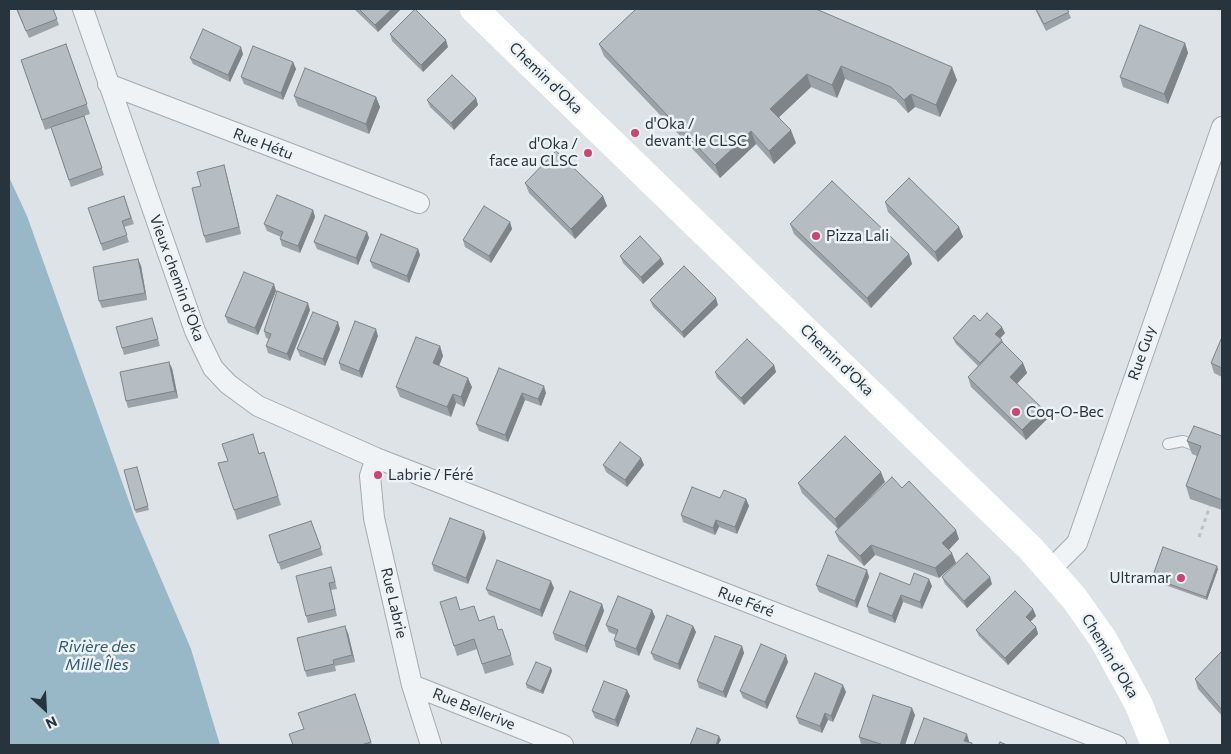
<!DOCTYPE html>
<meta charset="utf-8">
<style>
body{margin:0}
#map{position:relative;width:1231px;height:754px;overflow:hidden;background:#dde3e7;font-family:Commissioner,sans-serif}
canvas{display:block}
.frame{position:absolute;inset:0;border:10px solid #27333d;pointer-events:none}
.north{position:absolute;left:20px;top:684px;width:50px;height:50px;-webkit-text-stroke:4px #edf2f5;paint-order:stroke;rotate:155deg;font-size:14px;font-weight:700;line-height:20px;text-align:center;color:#27333d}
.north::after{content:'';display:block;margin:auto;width:18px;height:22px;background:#27333d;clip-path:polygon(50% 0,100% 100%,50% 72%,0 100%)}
</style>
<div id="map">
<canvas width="1231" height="754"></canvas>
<div class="frame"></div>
<div class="north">N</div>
</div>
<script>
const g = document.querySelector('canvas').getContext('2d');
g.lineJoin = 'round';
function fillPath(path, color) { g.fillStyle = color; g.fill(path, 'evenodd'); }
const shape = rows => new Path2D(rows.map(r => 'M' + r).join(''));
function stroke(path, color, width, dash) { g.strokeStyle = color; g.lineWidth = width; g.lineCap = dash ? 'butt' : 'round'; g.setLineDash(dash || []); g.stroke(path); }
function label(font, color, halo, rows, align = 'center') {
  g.font = font + ' Commissioner,sans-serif'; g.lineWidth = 5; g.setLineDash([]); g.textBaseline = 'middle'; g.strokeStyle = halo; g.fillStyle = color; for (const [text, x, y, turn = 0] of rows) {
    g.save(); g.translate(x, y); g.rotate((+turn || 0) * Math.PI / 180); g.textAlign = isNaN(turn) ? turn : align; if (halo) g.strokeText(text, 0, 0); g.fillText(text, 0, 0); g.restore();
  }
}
fillPath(shape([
 [9,177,27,216,135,518,191,649,220,745,9,745]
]), '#99b8c7');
const lane = shape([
 [1168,444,1183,441,1222,456]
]);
const street = shape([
 [83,9,195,331,213,368,228,384,258,406,376,458,1116,745],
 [108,84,419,203],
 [376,458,370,476,374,518,412,685,431,745],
 [1050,570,1077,543,1222,127],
 [412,685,563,745]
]);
stroke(lane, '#a3abb1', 12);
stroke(street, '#a3abb1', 22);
stroke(shape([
 [1199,537,1210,506]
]), '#bcc1c5', 3, [4, 4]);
stroke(lane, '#f0f3f5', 10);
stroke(street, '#f0f3f5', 20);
stroke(shape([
 [474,9,1031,549,1074,598,1103,639,1139,705,1155,745]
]), '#fff', 28);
fillPath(shape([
 [16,9,53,9,59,25,29,38],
 [354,9,401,9,378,32],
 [634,9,816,9,957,80,940,117,915,107,908,113,896,100,845,79,837,98,811,87,779,117,796,143,774,164,756,144,720,178,604,56,599,44,634,11],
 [1035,9,1067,9,1071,18,1046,31],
 [390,34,448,47,423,72,392,41],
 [1185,43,1188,53,1168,104,1123,87,1120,77],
 [66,44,90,114,84,116,104,175,71,187,51,128,45,130,21,60],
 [243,54,230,82,193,64,190,58],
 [293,62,296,69,283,100,244,84,241,77],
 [294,96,376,97,380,107,369,134,298,106],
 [476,98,478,105,454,130,430,107,427,100],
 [224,165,226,172,241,234,206,243,204,236,201,186],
 [525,183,603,196,607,206,575,239,529,193],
 [124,196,134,224,124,227,129,242,103,251,88,208],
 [885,202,959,227,963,237,938,262,888,212],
 [313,210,315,217,300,253,282,246,280,239,281,237,267,231,264,224],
 [510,222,512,229,491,263,465,247,463,240],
 [790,224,909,254,912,264,871,308,794,234],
 [367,232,369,238,358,265,317,249,314,242],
 [418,249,420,255,409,283,373,268,370,261],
 [620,256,664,264,643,284,623,263],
 [138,259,141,266,147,300,102,308,99,301],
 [276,291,258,335,228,323,225,316],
 [650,300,718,305,684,338,653,307],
 [310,310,290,361,268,353,266,346,269,339,266,338,264,331],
 [152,318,160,346,124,355,122,348],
 [980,321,1005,333,1000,338,1002,340,1004,344,1023,363,1027,373,1017,383,1047,419,1026,440,971,387,968,377,978,366,956,344,953,338],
 [340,329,325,366,300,356,297,349],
 [378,336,362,378,341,370,339,363],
 [1222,337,1222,377,1214,373,1211,363],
 [440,346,443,356,439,366,472,387,464,407,456,403,451,417,400,397,396,387],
 [774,365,776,372,744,405,717,378,715,372],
 [172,368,178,398,128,408,126,401],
 [499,368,546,393,541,406,525,400,508,442,479,431,476,424],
 [1222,436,1222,510,1190,499,1186,486,1197,456,1192,454,1187,441],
 [264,452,281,505,237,520,234,510,259,453],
 [641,458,644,465,627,487,606,472,603,465],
 [138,470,149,510,136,513,135,510],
 [885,482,850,518,902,488,959,539,949,549,956,563,939,578,875,555,864,566,839,541,835,532,838,529,802,493,798,483],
 [720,498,746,499,749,506,737,534,719,527,715,535,683,522,681,515],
 [311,521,323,555,281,570,269,535],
 [486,538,468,584,434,571,432,564],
 [1218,569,1207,600,1154,581,1152,578],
 [333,574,337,589,331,590,337,616,308,623,306,616],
 [869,577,857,608,819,592,816,585],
 [942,577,992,584,967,608,945,584],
 [910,585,932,586,922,609,903,602,895,623,869,613,867,606],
 [554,588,542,617,489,595,486,589],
 [602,604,604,611,587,653,555,640,553,633],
 [1033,609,1036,616,1030,622,1036,627,1038,634,1008,665,979,636,976,630],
 [461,610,480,621,498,630,506,639,514,665,485,674,477,649,457,656,454,646],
 [652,610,655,617,639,656,616,647,614,640,616,635,609,632,606,625],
 [693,626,696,632,680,670,654,660,651,653],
 [348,633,355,662,335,666,336,671,307,677,305,671],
 [742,646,744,653,726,698,699,688,697,681],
 [1222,651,1222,716,1198,689,1195,679],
 [788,662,767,709,743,698,740,691],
 [551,668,552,671,543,694,527,688,526,684],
 [627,690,630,696,618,727,595,718,592,711],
 [846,692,833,722,828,720,822,733,799,724,796,717],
 [355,694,372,745,293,745,304,729],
 [915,715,905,745,866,745,861,744,859,737]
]), '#9ca3a8');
fillPath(shape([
 [392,9,401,9,378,32,375,25],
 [446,40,448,47,423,72,421,65],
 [1185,43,1188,53,1168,104,1164,94],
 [241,47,243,54,230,82,228,75],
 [293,62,296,69,283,100,281,93],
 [841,66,845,79,837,98,832,85],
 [952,67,957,80,940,117,936,105],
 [807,74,811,87,775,121,770,109],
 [911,94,915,107,908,113,904,100],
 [376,97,380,107,369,134,366,124],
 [476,98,478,105,454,130,451,123],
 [791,130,796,143,774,164,769,151],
 [751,131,756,144,720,178,715,165],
 [224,165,226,172,241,234,239,227],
 [603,196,607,206,575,239,571,229],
 [313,210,315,217,300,253,298,246],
 [510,222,512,229,491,263,489,256],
 [959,227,963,237,938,262,935,252],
 [367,232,369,238,358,265,356,258],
 [418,249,420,255,409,283,407,276],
 [909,254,912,264,871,308,867,298],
 [661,258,664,264,643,284,641,277],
 [138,259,141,266,147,300,145,293],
 [274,284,276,291,258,335,255,328],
 [716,298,718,305,684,338,682,332],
 [308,303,310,310,290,361,287,354],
 [338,322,340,329,325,366,323,359],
 [1002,327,1005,333,998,341,995,334],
 [376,329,378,336,362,378,359,371],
 [440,346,443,356,436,373,433,363],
 [169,362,172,368,178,398,175,391],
 [1023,363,1027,373,1014,387,1010,377],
 [774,365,776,372,744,405,741,398],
 [468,378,472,387,464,407,461,397],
 [544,386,546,393,541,406,538,399],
 [522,393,525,400,508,442,505,435],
 [453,394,456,403,451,417,447,407],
 [1043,409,1047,419,1026,440,1022,430],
 [641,458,644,465,627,487,625,480],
 [881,472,885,482,838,529,835,519],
 [746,499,749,506,737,534,735,527],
 [716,520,719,527,715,535,713,528],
 [956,530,959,539,946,553,942,543],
 [484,531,486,538,468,584,466,578],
 [871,545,875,555,864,566,860,556],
 [952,553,956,563,939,578,935,568],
 [1217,566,1218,569,1207,600,1206,597],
 [867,570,869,577,857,608,855,601],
 [990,577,992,584,967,608,964,601],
 [929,579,932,586,922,609,920,602],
 [551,581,554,588,542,617,540,610],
 [901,595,903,602,895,623,892,616],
 [602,604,604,611,587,653,585,646],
 [1033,609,1036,616,1028,624,1026,617],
 [652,610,655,617,639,656,636,649],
 [345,626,348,633,355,662,352,655],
 [693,626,696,632,680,670,678,664],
 [1036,627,1038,634,1008,665,1005,658],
 [742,646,744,653,726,698,723,692],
 [786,655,788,662,767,709,765,702],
 [551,668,552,671,543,694,541,691],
 [843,685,846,692,833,722,831,716],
 [627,690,630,696,618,727,615,720],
 [912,708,915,715,905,745,900,745],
 [825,713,828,720,822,733,820,726],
 [967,734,969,741,968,745,964,741],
 [719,736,721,740,718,745,716,745]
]), '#7f8488');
const building = shape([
 [17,9,53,9,57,19,26,31,17,9],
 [359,9,392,9,375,25,359,9],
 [415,9,446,40,421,65,390,34,415,9],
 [636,9,816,9,952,67,936,105,911,94,904,100,891,87,841,66,832,85,807,74,770,109,791,130,769,151,751,131,715,165,599,44,636,9],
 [1036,9,1067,9,1069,12,1044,24,1036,9],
 [1140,25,1185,43,1164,94,1120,77,1140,25],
 [203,29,241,47,228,75,190,58,203,29],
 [66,44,87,104,42,120,21,60,66,44],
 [253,46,293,62,281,93,241,77,253,46],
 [305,68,376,97,366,124,294,96,305,68],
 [452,75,476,98,451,123,427,100,452,75],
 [84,116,102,168,69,180,51,127,84,116],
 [556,151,603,196,571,229,525,183,556,151],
 [224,165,239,227,204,236,192,188,201,186,197,172,224,165],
 [909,178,959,227,935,252,885,202,909,178],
 [832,181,909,254,867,298,790,224,832,181],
 [277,195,313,210,298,246,280,239,283,232,264,224,277,195],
 [124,196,131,218,122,221,127,235,101,244,88,208,124,196],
 [484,206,510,222,489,256,463,240,484,206],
 [325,215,367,232,356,258,314,242,325,215],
 [381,234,418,249,407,276,370,261,381,234],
 [640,236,661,258,641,277,620,256,640,236],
 [138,259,145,293,99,301,93,267,138,259],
 [684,266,716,298,682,332,650,300,684,266],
 [244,272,274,284,255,328,225,316,244,272],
 [277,291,308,303,287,354,266,346,271,334,264,331,277,291],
 [313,312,338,322,323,359,297,349,313,312],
 [987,313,1002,327,995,334,1002,340,980,363,953,338,974,315,980,321,987,313],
 [152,318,158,339,122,348,116,327,152,318],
 [355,321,376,329,359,371,339,363,355,321],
 [416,337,440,346,433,363,468,378,461,397,453,394,447,407,396,387,416,337],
 [1222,337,1222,368,1211,363,1222,337],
 [747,339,774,365,741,398,715,372,747,339],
 [1002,342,1023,363,1010,377,1043,409,1022,430,968,377,1002,342],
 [169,362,175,391,126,401,120,372,169,362],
 [499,368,544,386,538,399,522,393,505,435,476,424,499,368],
 [1194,426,1222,436,1222,500,1186,486,1201,446,1187,441,1194,426],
 [253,434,259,454,264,452,278,496,234,510,218,463,228,461,222,444,253,434],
 [845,436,881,472,835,519,798,483,845,436],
 [620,442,641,458,625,480,603,465,620,442],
 [137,467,148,506,135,510,124,470,137,467],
 [892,477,902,488,909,481,956,530,942,543,952,553,935,568,871,545,860,556,835,532,892,477],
 [692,487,720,498,724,490,746,499,735,527,716,520,713,528,681,515,692,487],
 [450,518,484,531,466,578,432,564,450,518],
 [311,521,321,548,278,563,269,535,311,521],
 [1163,547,1217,566,1206,597,1152,578,1163,547],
 [967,553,990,577,964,601,942,577,967,553],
 [828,555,867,570,855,601,816,585,828,555],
 [497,560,551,581,540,610,486,589,497,560],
 [331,567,335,582,329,583,335,609,306,616,296,576,331,567],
 [880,573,910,585,914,573,929,579,920,602,901,595,892,616,867,606,880,573],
 [570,591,602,604,585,646,553,633,570,591],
 [1015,591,1033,609,1026,617,1036,627,1005,658,976,630,1015,591],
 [618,596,652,610,636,649,614,640,618,630,606,625,618,596],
 [456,597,460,610,474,606,479,621,494,616,498,630,502,629,511,655,482,664,474,639,454,646,440,602,456,597],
 [667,615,693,626,678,664,651,653,667,615],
 [345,626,352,655,333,660,334,664,305,671,297,638,345,626],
 [715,636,742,646,723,692,697,681,715,636],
 [761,644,786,655,765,702,740,691,761,644],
 [1222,651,1222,710,1195,679,1222,651],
 [536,662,551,668,541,691,526,684,536,662],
 [815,673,843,685,831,716,825,713,820,726,796,717,815,673],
 [604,681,627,690,615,720,592,711,604,681],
 [355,694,371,742,361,745,293,745,289,734,304,729,298,713,355,694],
 [873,695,912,708,900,745,880,745,881,744,859,737,873,695],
 [924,718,967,734,964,741,972,743,972,745,914,745,924,718],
 [697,728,719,736,716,745,690,745,697,728],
 [1000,742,1007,745,998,745,1000,742]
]);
fillPath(building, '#b5bdc3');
stroke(building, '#7f8488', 1);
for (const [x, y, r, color] of [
 [635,133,5,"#cb4472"],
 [588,153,5,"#cb4472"],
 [816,236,5,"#cb4472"],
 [1016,412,5,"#cb4472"],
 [378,475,5,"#cb4472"],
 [1181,578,5,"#cb4472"]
]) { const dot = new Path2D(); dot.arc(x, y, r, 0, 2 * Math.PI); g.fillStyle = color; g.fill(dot); stroke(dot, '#edf2f5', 2); }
label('15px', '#27333d', '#edf2f5', [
 ["Chemin d'Oka",546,78,44],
 ["Rue Hétu",263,144,21],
 ["Vieux chemin d'Oka",177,278,70],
 ["Rue Guy",1142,353,-71],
 ["Chemin d'Oka",837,360,44],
 ["Rue Féré",746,602,21],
 ["Rue Labrie",394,603,77],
 ["Chemin d'Oka",1110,656,59],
 ["Rue Bellerive",474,709,22]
]);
label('15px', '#27333d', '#edf2f5', [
 ["d'Oka /",645,124],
 ["devant le CLSC",645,141],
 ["d'Oka /",578,144,"right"],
 ["face au CLSC",578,161,"right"],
 ["Pizza Lali",826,236],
 ["Coq-O-Bec",1026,412],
 ["Labrie / Féré",388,475],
 ["Ultramar",1171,578,"right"]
], 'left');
label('italic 16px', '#325a70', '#edf2f5', [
 ["Rivière des",97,647],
 ["Mille Îles",97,665]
]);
</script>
